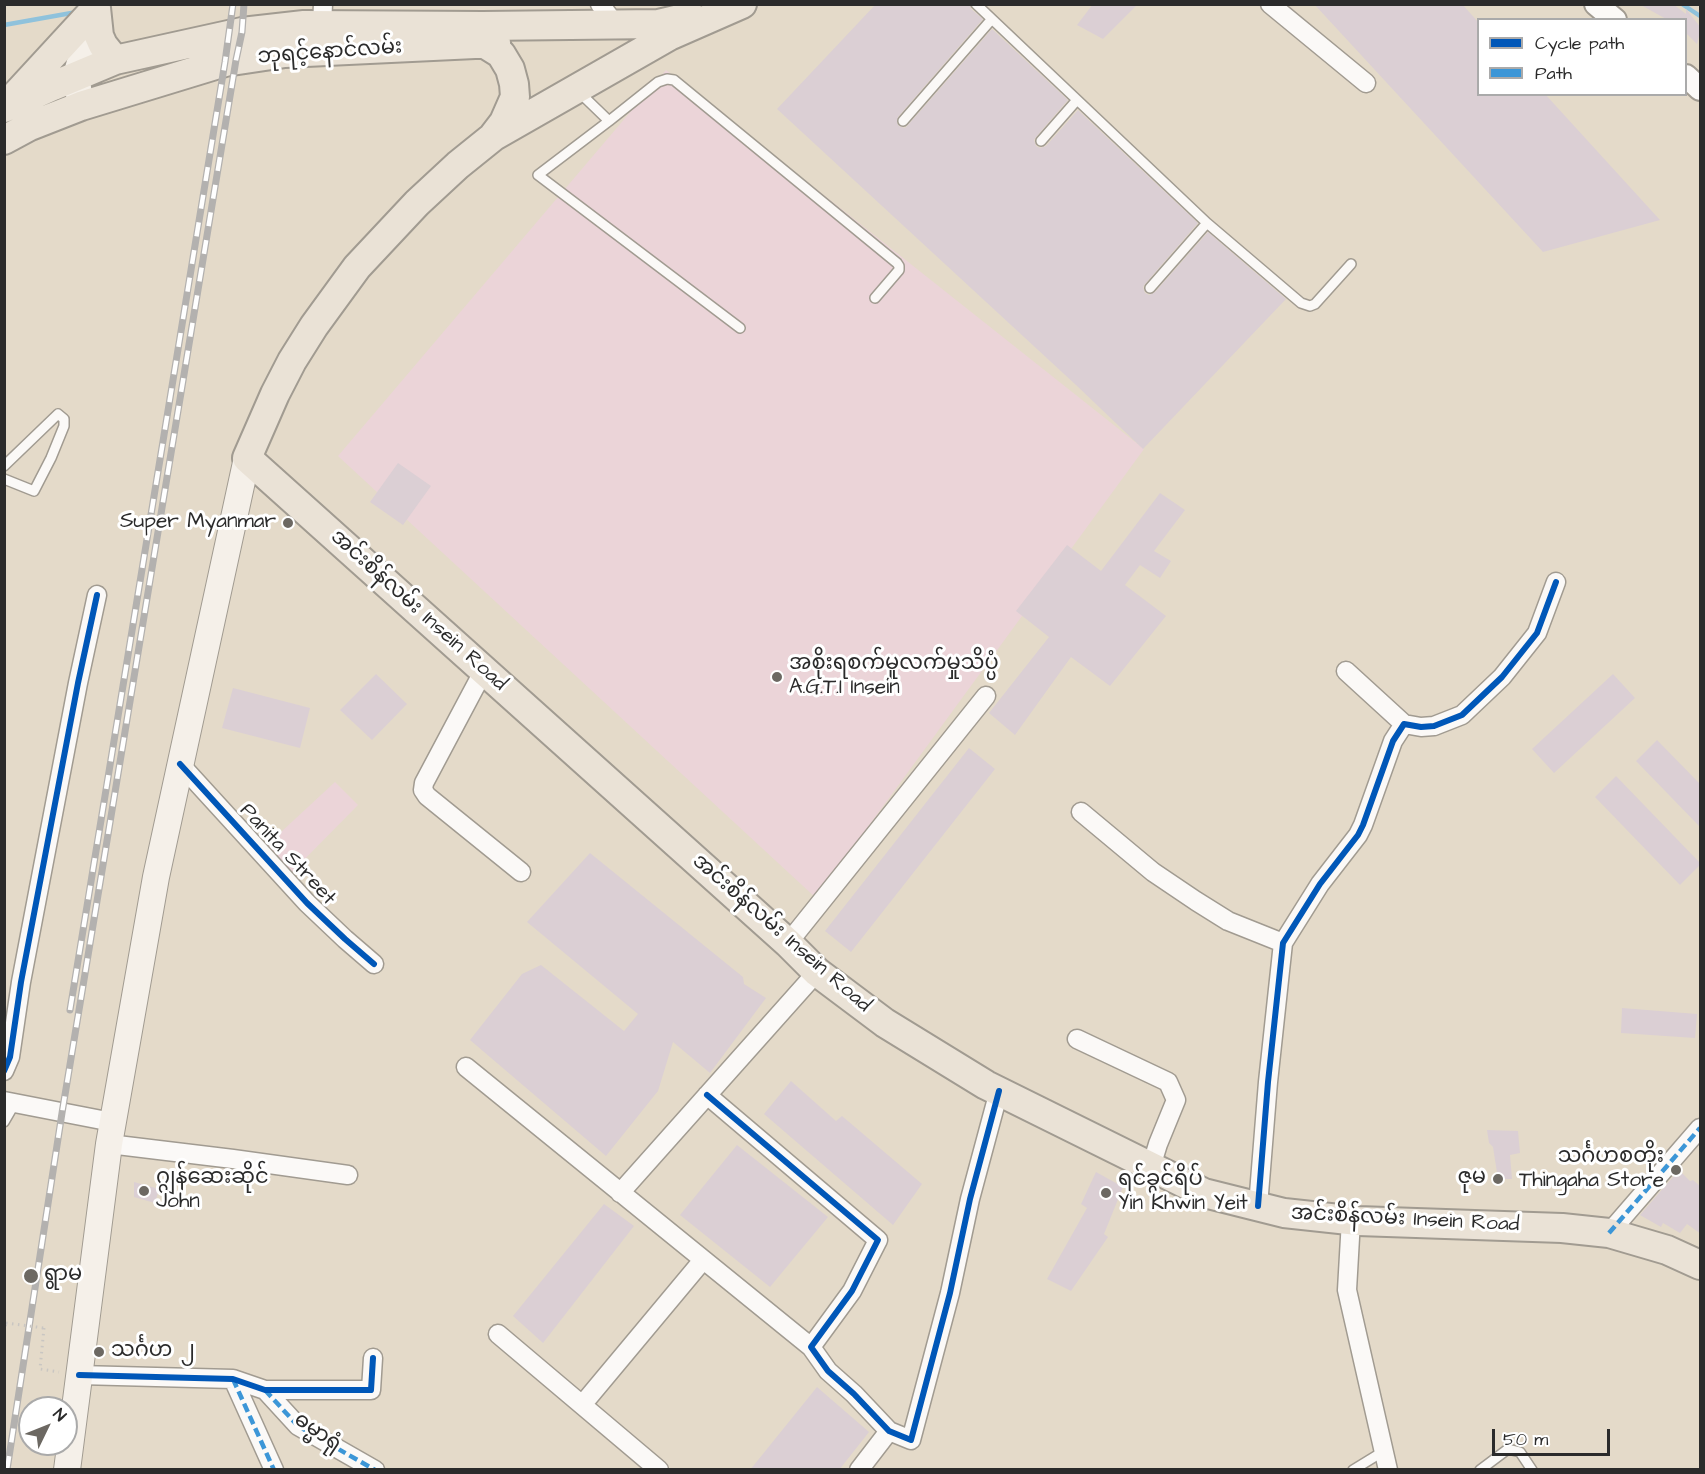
<!DOCTYPE html>
<meta charset="utf-8">
<style>
body{margin:0}
#map{position:relative;width:1705px;height:1474px;overflow:hidden;background:#e4dac9;font-family:"Architects Daughter",sans-serif}
canvas{display:block}
.frame{position:absolute;inset:0;border:6px solid #2b2b2b;pointer-events:none}
.legend{position:absolute;left:1477px;top:18px;width:210px;height:78px;box-sizing:border-box;background:#fff;border:2px solid #aaa;margin:0;padding:8px 10px;list-style:none;font-size:18px;color:#2b2b2b}
.legend li{display:flex;align-items:center;gap:12px;height:30px}
.legend b{width:30px;border:2px solid #aaa}
.north{position:absolute;left:18px;top:1396px;width:60px;height:60px;box-sizing:border-box;background:#fff;border:2px solid #aaa;border-radius:50%;rotate:47deg;font-size:16px;font-weight:700;line-height:24px;text-align:center;color:#2b2b2b}
.north::after{content:'';display:block;margin:auto;width:21px;height:27px;background:#6c6862;clip-path:polygon(50% 0,100% 100%,50% 72%,0 100%)}
.scale{position:absolute;left:1492px;top:1429px;width:118px;height:27px;box-sizing:border-box;border:3px solid #2b2b2b;border-top:0;padding-left:8px;font-size:18px;line-height:21px;white-space:nowrap;color:#2b2b2b;-webkit-text-stroke:4px #fff;paint-order:stroke}
</style>
<div id="map">
<canvas width="1705" height="1474"></canvas>
<div class="frame"></div>
<ul class="legend">
<li><b style="height:8px;background:#0057b8"></b>Cycle path</li>
<li><b style="height:8px;background:#3c96d7"></b>Path</li>
</ul>
<div class="north">N</div>
<div class="scale">50 m</div>
</div>
<script>
const g = document.querySelector('canvas').getContext('2d');
g.lineJoin = 'round';
function fillPath(path, color) { g.fillStyle = color; g.fill(path, 'evenodd'); }
const shape = rows => new Path2D(rows.map(r => 'M' + r).join(''));
function stroke(path, color, width, dash) { g.strokeStyle = color; g.lineWidth = width; g.lineCap = dash ? 'butt' : 'round'; g.setLineDash(dash || []); g.stroke(path); }
function label(font, color, halo, rows, align = 'center') {
  g.font = font + ' "Architects Daughter","Noto Sans Myanmar",sans-serif'; g.lineWidth = 6; g.setLineDash([]); g.textBaseline = 'middle'; g.strokeStyle = halo; g.fillStyle = color; for (const [text, x, y, turn = 0] of rows) {
    g.save(); g.translate(x, y); g.rotate((+turn || 0) * Math.PI / 180); g.textAlign = isNaN(turn) ? turn : align; if (halo) g.strokeText(text, 0, 0); g.fillText(text, 0, 0); g.restore();
  }
}
fillPath(shape([
 [666,70,1144,449,816,898,338,456],
 [335,782,358,805,292,872,267,845]
]), '#ebd4d8');
stroke(shape([
 [1682,4,1700,16],
 [4,25,77,12]
]), '#8fc2dc', 4.5);
fillPath(shape([
 [876,4,969,4,971,9,983,19,898,117,897,123,899,126,905,128,908,125,992,29,1068,100,1036,137,1034,140,1036,146,1040,148,1046,146,1078,110,1198,223,1145,284,1143,287,1145,293,1149,295,1155,292,1208,232,1286,299,1143,449,1076,385,777,109],
 [1093,4,1138,4,1103,39,1077,25],
 [1314,4,1462,4,1479,23,1479,94,1545,94,1660,220,1543,252],
 [1639,4,1673,4,1686,14,1686,9,1701,28,1697,44,1686,33,1686,20,1668,20],
 [398,463,431,486,403,525,370,502],
 [1160,493,1185,510,1154,551,1171,561,1160,578,1140,565,1125,585,1166,616,1110,686,1071,657,1015,735,989,713,1049,637,1016,611,1067,545,1101,571],
 [376,674,407,704,372,740,340,710],
 [1613,674,1635,698,1554,773,1532,749],
 [233,688,310,708,300,748,222,728],
 [1657,740,1701,785,1701,828,1636,761],
 [969,748,995,769,851,952,825,931],
 [1616,776,1701,864,1680,885,1595,797],
 [590,853,743,977,744,984,766,998,710,1073,673,1042,658,1091,606,1156,470,1040,522,974,541,965,624,1031,638,1014,527,922],
 [1622,1008,1697,1014,1695,1038,1621,1033],
 [791,1081,836,1121,842,1116,922,1184,893,1225,764,1114],
 [1487,1130,1518,1131,1520,1153,1510,1155,1512,1179,1498,1179,1493,1147,1489,1143],
 [737,1145,828,1217,770,1287,680,1215],
 [1679,1170,1690,1181,1693,1180,1701,1187,1701,1234,1687,1224,1680,1233,1663,1223,1661,1227,1640,1215],
 [1096,1172,1123,1187,1104,1234,1108,1237,1071,1291,1047,1279,1087,1208,1081,1204],
 [134,1182,159,1189,155,1203,134,1197],
 [604,1204,634,1226,543,1343,513,1316],
 [817,1387,869,1432,839,1470,750,1470]
]), '#dbcfd4');
const service = shape([
 [976,4,1207,223,1301,303,1310,306,1315,304,1351,264],
 [579,92,609,121,658,82,667,79,674,80,897,263,899,266,899,270,875,298],
 [609,121,538,175,740,328],
 [903,121,991,20],
 [1041,141,1077,100],
 [1150,288,1207,223],
 [4,466,58,414,64,419,64,426,51,458,34,491,4,479],
 [4,1122,15,1103],
 [1353,1470,1384,1451],
 [1480,1470,1508,1449,1520,1452,1532,1470]
]);
const minor = shape([
 [600,4,615,24],
 [1270,4,1366,83],
 [322,25,323,4],
 [484,670,424,783,423,790,427,796,521,872],
 [1346,671,1404,724],
 [180,764,307,903,345,939,374,964],
 [1081,812,1153,872,1196,901,1228,921,1283,943],
 [788,943,986,696],
 [1077,1039,1168,1082,1176,1100,1158,1144,1151,1167],
 [466,1067,811,1347],
 [4,1071,10,1057,21,982,78,683,97,595],
 [707,1095,878,1240,852,1291,811,1347,828,1371,854,1394,889,1431,911,1440,950,1293,970,1199,999,1091],
 [4,1101,112,1122],
 [109,1144,233,1159,348,1175],
 [620,1193,817,972],
 [1258,1206,1268,1082,1283,943,1320,884,1358,835,1363,825,1393,741,1404,724,1421,727,1434,726,1462,715,1502,677,1537,633,1556,582],
 [1351,1220,1347,1290,1388,1470],
 [1609,1233,1700,1128],
 [498,1334,659,1470],
 [79,1375,233,1379,265,1390,371,1390,373,1358],
 [233,1379,274,1470],
 [265,1390,298,1426,375,1470],
 [582,1405,703,1260],
 [859,1470,889,1431]
]);
const tertiary = shape([
 [1596,4,1615,20],
 [1686,76,1700,89]
]);
const secondary = shape([
 [81,106,76,76,95,10],
 [67,1470,109,1144,156,877,247,458]
]);
const primary = shape([
 [742,4,669,36,494,136,458,165,417,203,357,267,314,326,292,361,275,394,247,458,788,943,817,972,885,1023,986,1085,1204,1193,1284,1213,1358,1221,1562,1228,1609,1233,1667,1250,1700,1265],
 [96,8,99,36,103,45,115,60],
 [485,44,501,54,510,69,514,84,515,97,504,122,494,135],
 [14,97,96,8],
 [4,108,53,86,115,60,242,32,304,25,483,26,658,24,679,19,689,14],
 [4,140,30,126,81,106,225,62,285,53,496,43]
]);
stroke(service, '#a19b91', 12);
stroke(minor, '#a19b91', 21);
stroke(tertiary, '#a19b91', 26);
stroke(secondary, '#a19b91', 28);
stroke(primary, '#a19b91', 32);
stroke(shape([
 [44,1328,40,1369,59,1372],
 [4,1332,6,1323]
]), '#c9c6c2', 3, [1.5, 4.5]);
stroke(service, '#fbf9f7', 9);
stroke(minor, '#fbf9f7', 18);
stroke(tertiary, '#fbf9f7', 22);
stroke(secondary, '#f5f0e9', 26);
stroke(primary, '#eae2d6', 28);
const rail = shape([
 [70,1010,225,62,233,4],
 [7,1470,62,1113,236,60,242,32,244,4]
]);
stroke(rail, '#b3b1af', 7);
stroke(rail, '#fff', 4.5, [14]);
stroke(shape([
 [6,1323,44,1328]
]), '#c9c6c2', 3, [1.5, 4.5]);
stroke(shape([
 [1609,1233,1700,1128],
 [233,1379,274,1470],
 [265,1390,298,1426,375,1470]
]), '#3c96d7', 4.5, [9, 4.5]);
stroke(shape([
 [180,764,307,903,345,939,374,964],
 [4,1071,10,1057,21,982,78,683,97,595],
 [707,1095,878,1240,852,1291,811,1347,828,1371,854,1394,889,1431,911,1440,950,1293,970,1199,999,1091],
 [1258,1206,1268,1082,1283,943,1320,884,1358,835,1363,825,1393,741,1404,724,1421,727,1434,726,1462,715,1502,677,1537,633,1556,582],
 [79,1375,233,1379,265,1390,371,1390,373,1358]
]), '#0057b8', 6);
for (const [x, y, r, color] of [
 [288,523,6,"#6c6862"],
 [777,677,6,"#6c6862"],
 [1676,1170,6,"#6c6862"],
 [1498,1179,6,"#6c6862"],
 [144,1191,6,"#6c6862"],
 [1106,1193,6,"#6c6862"],
 [31,1276,8,"#6c6862"],
 [99,1352,6,"#6c6862"]
]) { const dot = new Path2D(); dot.arc(x, y, r, 0, 2 * Math.PI); g.fillStyle = color; g.fill(dot); stroke(dot, '#fff', 2); }
label('21px', '#2b2b2b', '#fff', [
 ["ဘုရင့်နောင်လမ်း",330,53,-4],
 ["အင်းစိန်လမ်း Insein Road",418,611,42],
 ["Panita Street",287,855,47],
 ["အင်းစိန်လမ်း Insein Road",781,934,41],
 ["အင်းစိန်လမ်း Insein Road",1405,1220,3],
 ["ဓမ္မာရုံ",317,1433,34]
]);
label('21px', '#2b2b2b', '#fff', [
 ["Super Myanmar",276,523,"right"],
 ["အစိုးရစက်မှုလက်မှုသိပ္ပံ",789,665],
 ["A.G.T.I Insein",789,689],
 ["သင်္ဂဟစတိုး",1664,1158,"right"],
 ["Thingaha Store",1664,1182,"right"],
 ["ဂျွန်ဆေးဆိုင်",156,1179],
 ["John",156,1203],
 ["ဇုမ",1486,1179,"right"],
 ["ရင်ခွင်ရိပ်",1118,1181],
 ["Yin Khwin Yeit",1118,1205],
 ["ရွာမ",44,1276],
 ["သင်္ဂဟ ၂",111,1352]
], 'left');
</script>
